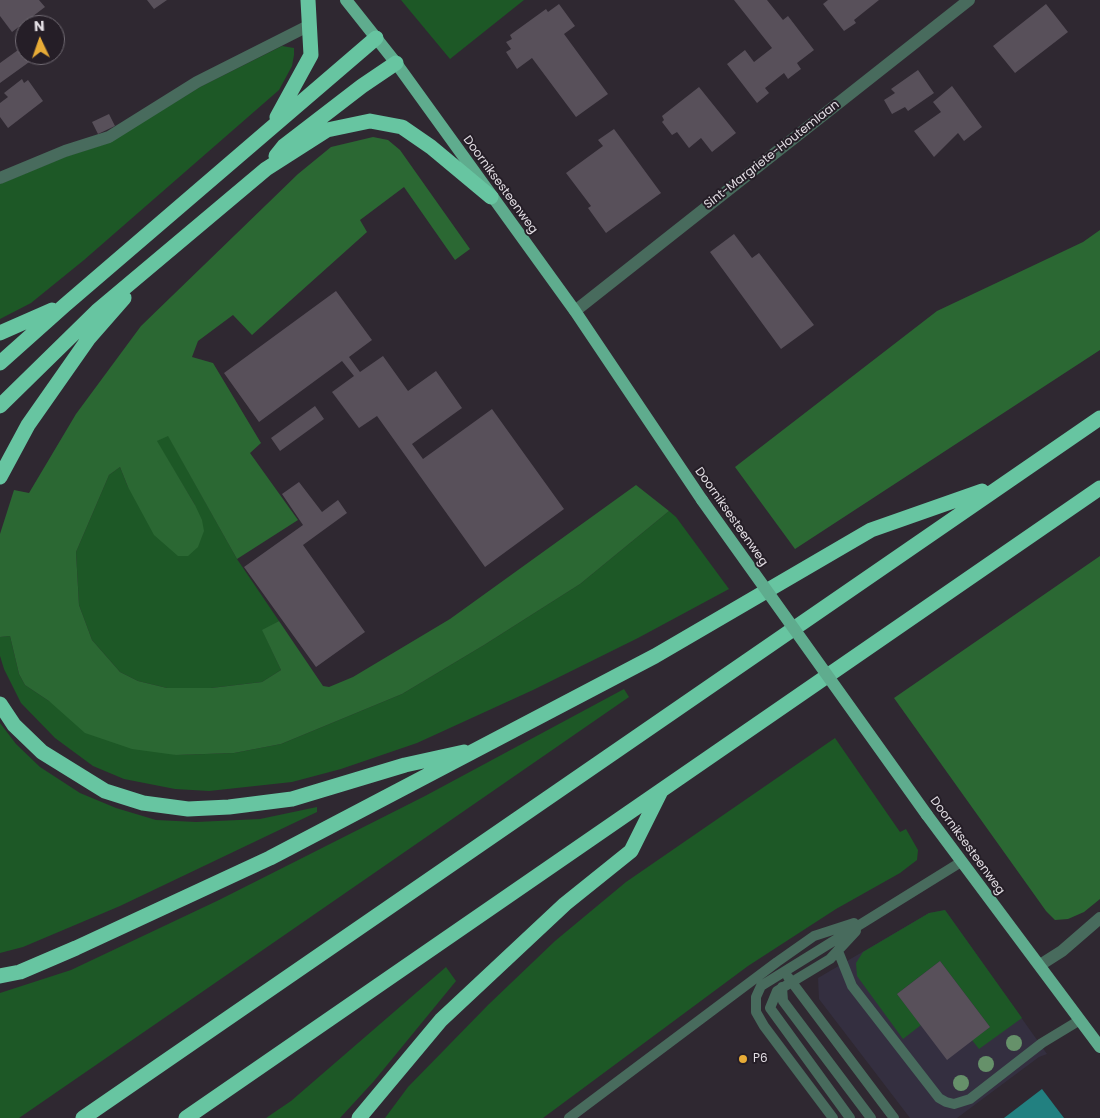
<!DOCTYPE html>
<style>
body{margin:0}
#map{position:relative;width:1100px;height:1118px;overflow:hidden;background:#2f2831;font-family:Poppins,sans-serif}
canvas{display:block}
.north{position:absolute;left:15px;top:15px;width:50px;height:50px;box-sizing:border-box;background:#251e27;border:1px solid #716b73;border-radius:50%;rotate:357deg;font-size:14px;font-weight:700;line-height:20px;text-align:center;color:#e3dee4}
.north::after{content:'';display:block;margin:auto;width:18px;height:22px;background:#e8ac37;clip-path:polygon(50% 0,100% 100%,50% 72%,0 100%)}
</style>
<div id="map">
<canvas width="1100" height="1118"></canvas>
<div class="north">N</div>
</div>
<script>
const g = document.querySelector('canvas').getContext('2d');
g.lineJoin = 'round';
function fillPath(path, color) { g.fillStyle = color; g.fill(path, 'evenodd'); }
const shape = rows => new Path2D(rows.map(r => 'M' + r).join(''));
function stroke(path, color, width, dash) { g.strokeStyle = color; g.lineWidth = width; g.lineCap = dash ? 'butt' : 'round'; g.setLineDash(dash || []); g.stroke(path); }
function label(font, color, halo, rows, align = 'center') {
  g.font = font + ' Poppins,sans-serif'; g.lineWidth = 4; g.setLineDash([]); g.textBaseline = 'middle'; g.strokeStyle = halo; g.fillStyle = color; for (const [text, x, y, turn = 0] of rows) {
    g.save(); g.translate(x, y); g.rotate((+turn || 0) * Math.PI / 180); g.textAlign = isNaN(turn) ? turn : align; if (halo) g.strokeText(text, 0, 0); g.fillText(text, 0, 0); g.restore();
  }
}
fillPath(shape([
 [945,910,1047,1054,1039,1057,957,1118,910,1118,819,999,818,978,929,913]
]), '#342f40');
fillPath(shape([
 [401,0,524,0,450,59],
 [282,46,294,48,294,55,292,66,279,90,84,260,31,303,0,319,0,184,65,157,108,143,200,87],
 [168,435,237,559,279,621,263,631,281,670,262,682,211,688,167,688,138,681,120,672,92,640,79,605,76,552,109,475,120,467,128,487,195,505,156,441],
 [669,511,676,517,729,589,638,638,533,690,417,743,341,769,292,782,209,791,175,789,124,779,93,766,55,738,21,703,4,669,0,656,0,637,10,636,19,674,25,685,49,701,176,755,234,753,281,744,402,694,484,645,580,584],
 [624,689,629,697,202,992,19,1118,0,1118,0,993,71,970,219,900,425,796],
 [0,723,16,744,40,767,80,793,116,808,156,820,196,822,260,819,317,807,317,812,120,906,23,947,0,953],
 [835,738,900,832,906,829,918,850,917,860,900,873,836,909,748,966,543,1118,385,1118,408,1087,488,1005,555,941,626,882],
 [945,910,1022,1018,979,1049,972,1040,990,1027,940,961,897,994,921,1025,903,1039,857,976,856,963,863,952,929,913],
 [446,967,456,981,374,1081,340,1118,266,1118,291,1101]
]), '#1d5826');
fillPath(shape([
 [373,137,388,140,400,150,470,249,455,260,404,187,360,220,367,232,252,335,233,315,198,341,192,357,213,363,261,443,250,453,298,520,237,559,168,436,157,441,195,505,202,520,204,531,198,547,188,556,178,556,154,535,128,487,120,467,109,475,76,552,79,605,92,640,120,672,138,681,167,688,211,688,262,682,281,670,262,630,279,621,323,686,329,687,353,677,450,619,636,485,669,511,580,584,484,645,402,694,281,744,234,753,176,755,132,749,85,733,49,701,25,685,19,674,10,636,0,637,0,534,14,490,29,493,76,414,141,326,298,174,331,147],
 [1100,230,1100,350,795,549,735,467,937,311,1083,242],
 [1100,556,1100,899,1084,912,1068,919,1055,920,1046,911,894,698]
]), '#2b6833');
fillPath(shape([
 [1042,1089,1064,1118,1004,1118]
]), '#228080');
fillPath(shape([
 [0,0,39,0,45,7,12,32,0,16],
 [147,0,167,0,154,9],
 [734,0,767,0,783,20,788,16,814,50,797,63,801,69,788,79,784,73,765,88,769,93,757,103,727,64,745,50,754,62,772,48],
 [828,0,879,0,854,20,856,23,844,31,823,4],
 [559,4,575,26,564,34,608,94,576,117,532,58,517,69,506,52,511,49,506,42,512,39,510,35,546,9,548,12],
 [1046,4,1068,32,1015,73,993,46],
 [25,45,25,55,39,55,0,83,0,63],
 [918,70,934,93,908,111,905,107,892,114,884,100,895,93,891,89],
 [22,79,24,83,28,80,43,101,8,128,0,117,0,103,8,97,4,93],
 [952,86,982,127,964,141,958,133,934,157,914,131,941,112,933,102],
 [699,87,736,133,712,152,701,138,689,148,677,132,672,135,662,122,664,120,662,116],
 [109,114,115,126,98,134,92,122],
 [614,129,661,193,606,233,588,208,591,206,566,173,603,146,598,140],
 [734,234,752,258,759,253,814,325,781,349,710,252],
 [336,291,372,340,349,357,360,372,383,356,408,391,436,371,462,408,412,444,423,459,492,409,564,509,485,567,377,416,359,428,332,392,354,376,342,361,259,422,224,373],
 [315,406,324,419,280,451,271,438],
 [299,482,322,512,338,500,347,513,303,545,365,632,316,667,244,567,303,525,282,494],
 [940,961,990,1027,947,1060,897,994]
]), '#58505a');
stroke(shape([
 [838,951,852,986,939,1098,946,1102,954,1104,970,1099,1042,1043,1080,1020],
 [788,977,894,1118],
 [782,987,783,1001,871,1118],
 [569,1118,777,962,814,936,854,923],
 [833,1118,764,1026,756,1012,756,997,761,986,961,862],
 [850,1118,770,1008,777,991,830,959,856,931]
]), '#486b5d', 10);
stroke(shape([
 [0,178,65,151,109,137,197,82,310,25],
 [575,311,969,0],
 [1040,965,1062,951,1100,918]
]), '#486b5d', 12);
stroke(shape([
 [346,0,396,63,575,311,702,500],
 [927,815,1100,1047]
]), '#5fac8e', 12);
stroke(shape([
 [277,117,311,55,308,0],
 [276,156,284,146,362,86,396,63],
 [0,333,52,310],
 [0,363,65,305,376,38],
 [0,406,97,311,266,169,327,130,370,121,402,127,431,147,491,197],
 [0,477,28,425,89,338,124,298],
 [0,704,14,725,42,752,105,791,143,803,188,809,229,807,292,799,405,765,464,752],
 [0,976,20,972,76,948,270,858,655,656,871,530,982,491],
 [83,1118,1100,418],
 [186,1118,1100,488],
 [359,1118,441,1020,565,904,631,851,661,791]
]), '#67c5a1', 15);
stroke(shape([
 [702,500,927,815]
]), '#5fac8e', 12);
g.fillStyle = '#66916a';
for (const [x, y] of [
 [1014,1043],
 [986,1064],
 [961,1083]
]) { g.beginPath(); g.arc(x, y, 8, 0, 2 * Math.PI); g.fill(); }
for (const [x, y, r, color] of [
 [743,1059,5,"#e8ac37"]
]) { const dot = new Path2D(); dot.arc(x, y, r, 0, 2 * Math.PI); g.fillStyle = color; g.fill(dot); stroke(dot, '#251e27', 2); }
label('12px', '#e3dee4', '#251e27', [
 ["Sint-Margriete-Houtemlaan",772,155,-38],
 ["Doorniksesteenweg",500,185,54],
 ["Doorniksesteenweg",731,517,55],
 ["Doorniksesteenweg",967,846,54]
]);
label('12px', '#e3dee4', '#251e27', [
 ["P6",753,1059]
], 'left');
</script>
